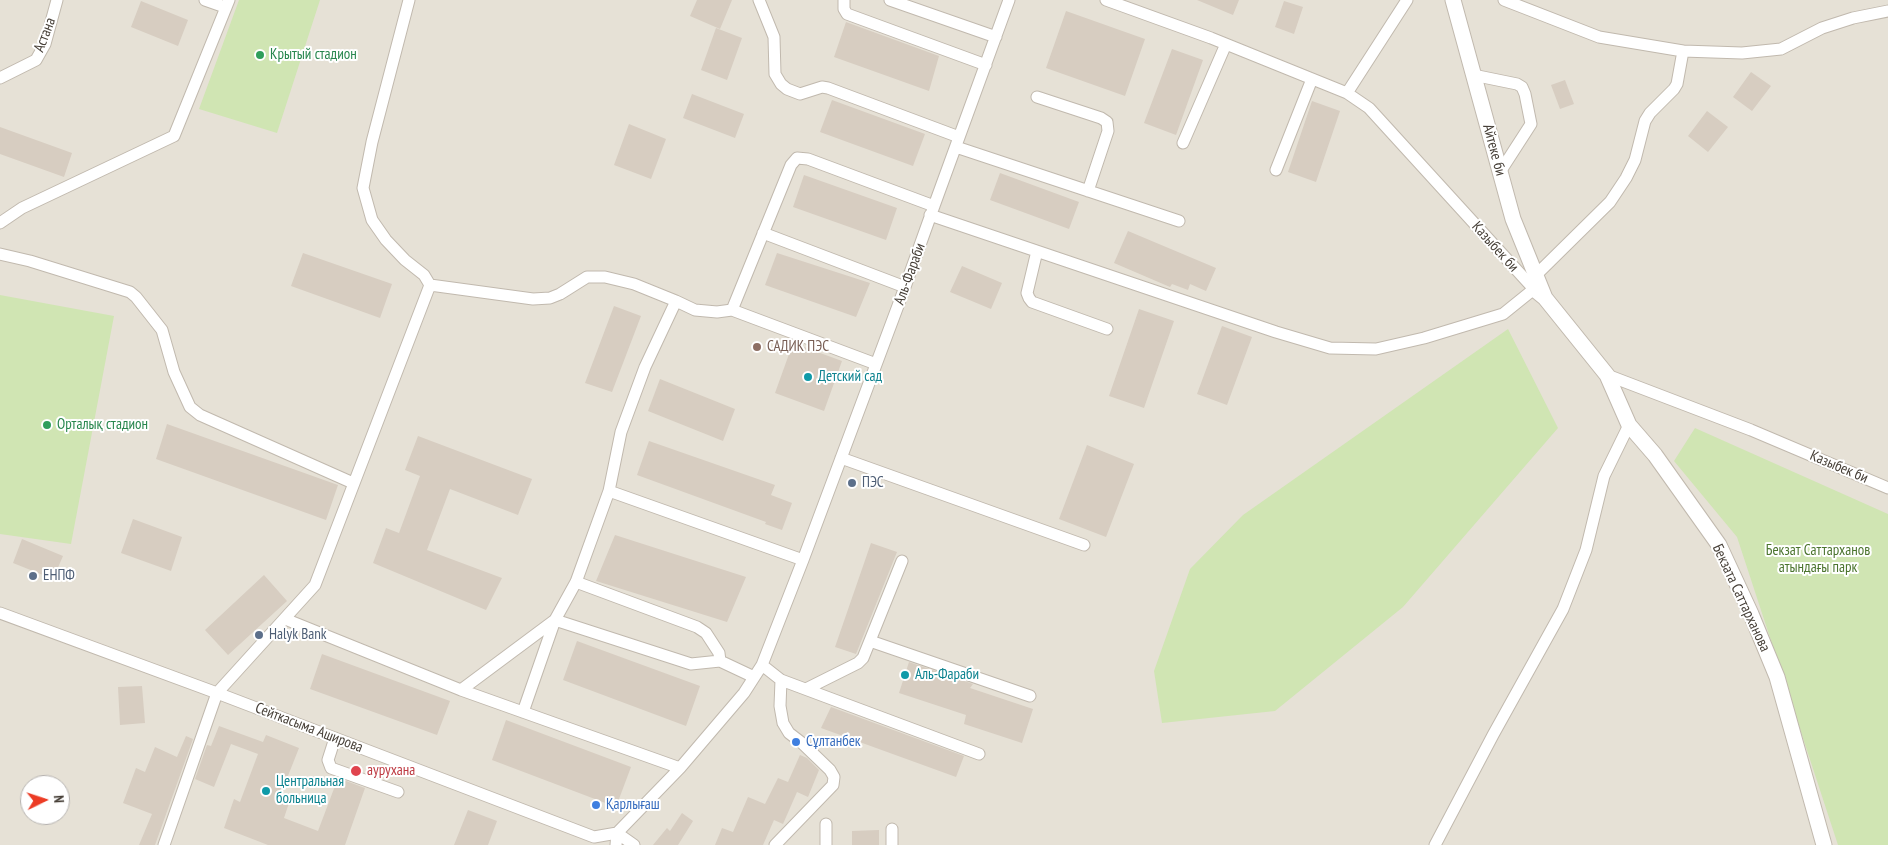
<!DOCTYPE html>
<meta charset="utf-8">
<style>
body{margin:0}
#map{position:relative;width:1888px;height:845px;overflow:hidden;background:#f3efe8;font-family:"PT Sans Narrow",sans-serif}
canvas{display:block}
.north{position:absolute;left:20px;top:775px;width:50px;height:50px;box-sizing:border-box;background:#fff;border:1px solid #b5b2af;border-radius:50%;rotate:86deg;font-size:14px;font-weight:700;line-height:20px;text-align:center;color:#463f37}
.north::after{content:'';display:block;margin:auto;width:18px;height:22px;background:#ec3c25;clip-path:polygon(50% 0,100% 100%,50% 72%,0 100%)}
</style>
<div id="map">
<canvas width="1888" height="845"></canvas>
<div class="north">N</div>
</div>
<script>
const g = document.querySelector('canvas').getContext('2d');
g.lineJoin = 'round';
function fillPath(path, color) { g.fillStyle = color; g.fill(path, 'evenodd'); }
const shape = rows => new Path2D(rows.map(r => 'M' + r).join(''));
function stroke(path, color, width, dash) { g.strokeStyle = color; g.lineWidth = width; g.lineCap = dash ? 'butt' : 'round'; g.setLineDash(dash || []); g.stroke(path); }
function label(font, color, halo, rows, align = 'center') {
  g.font = font + ' "PT Sans Narrow",sans-serif'; g.lineWidth = 4; g.setLineDash([]); g.textBaseline = 'middle'; g.strokeStyle = halo; g.fillStyle = color; for (const [text, x, y, turn = 0] of rows) {
    g.save(); g.translate(x, y); g.rotate((+turn || 0) * Math.PI / 180); g.textAlign = isNaN(turn) ? turn : align; if (halo) g.strokeText(text, 0, 0); g.fillText(text, 0, 0); g.restore();
  }
}
fillPath(shape([
 [0,0,1888,0,1888,845,0,845],
 [30,785,60,785,60,815,30,815]
]), '#e6e1d6');
fillPath(shape([
 [239,0,320,0,277,133,199,109],
 [0,295,114,316,71,544,0,534],
 [1508,329,1558,428,1403,607,1275,711,1162,723,1154,671,1190,569,1243,515],
 [1695,428,1888,514,1888,845,1838,845,1737,537,1674,461]
]), '#d0e5b3');
fillPath(shape([
 [697,0,732,0,720,29,690,16],
 [1197,0,1239,0,1233,15],
 [141,1,188,20,178,46,131,27],
 [1284,1,1303,7,1294,34,1275,27],
 [1066,11,1145,39,1125,96,1046,68],
 [846,22,939,56,929,91,834,57],
 [716,28,742,38,727,80,701,70],
 [1172,49,1203,60,1176,135,1144,123],
 [1751,72,1771,86,1752,111,1733,97],
 [1565,80,1574,104,1560,109,1551,85],
 [692,94,744,114,735,138,683,118],
 [832,100,925,134,913,166,820,132],
 [1312,101,1340,111,1316,182,1288,172],
 [1707,111,1728,127,1708,152,1688,136],
 [629,124,666,139,651,179,614,165],
 [0,127,72,153,64,177,0,154],
 [1000,173,1079,202,1069,229,990,200],
 [804,175,897,208,886,240,793,207],
 [1128,231,1216,268,1206,291,1190,284,1188,290,1172,284,1170,287,1114,263],
 [303,253,392,284,380,318,291,286],
 [777,253,870,283,856,317,765,285],
 [962,266,1002,283,991,309,950,292],
 [614,306,641,316,612,392,585,383],
 [1139,309,1174,321,1144,408,1109,396],
 [1222,326,1252,337,1227,405,1197,394],
 [793,343,842,361,824,411,775,393],
 [660,379,735,409,723,441,648,411],
 [167,424,338,485,326,520,156,459],
 [418,436,532,479,518,515,450,489,427,550,502,578,486,610,373,563,386,528,399,533,420,476,405,470],
 [649,441,775,485,771,495,792,503,782,530,765,524,766,522,637,475],
 [1087,445,1134,464,1106,537,1059,519],
 [133,519,182,537,171,571,121,553],
 [615,535,746,577,727,622,596,581],
 [22,539,63,556,53,579,13,563],
 [871,543,897,552,856,654,835,647],
 [264,575,287,601,228,655,205,630],
 [577,641,700,686,686,726,563,680],
 [322,654,450,701,437,735,310,689],
 [909,662,973,684,970,688,1033,709,1022,743,964,724,966,715,899,693],
 [142,686,145,723,120,725,118,687],
 [831,707,964,756,956,777,821,728],
 [506,720,631,767,616,807,492,760],
 [219,726,263,742,266,735,299,748,280,796,290,800,284,818,318,831,338,778,365,788,345,845,268,845,224,828,234,799,240,802,258,754,231,744,214,787,195,779,207,745,211,746],
 [186,736,193,739,155,845,139,845,152,814,123,803,136,768,145,772,155,747,177,757],
 [800,755,807,758,819,770,808,797,797,792,783,824,774,820,763,845,715,845,722,828,733,832,748,797,765,804,778,778,788,782],
 [468,810,497,821,488,845,454,845],
 [682,813,693,821,678,845,653,845,667,828,670,831],
 [879,830,879,845,852,845,852,831]
]), '#d7cdc1');
const minor = shape([
 [205,0,225,7],
 [759,0,774,37,775,74,781,84,787,89,800,94,822,87,828,88,959,137],
 [844,0,844,9,847,14,986,65],
 [890,0,996,37],
 [1504,0,1599,37,1683,51,1742,53,1781,49,1822,28,1853,18,1888,11],
 [1473,75,1517,84,1522,87,1525,94,1531,124,1500,172],
 [0,78,36,60,45,44,57,0],
 [1347,93,1407,0],
 [1037,97,1101,118,1107,122,1108,131,1088,191],
 [1183,143,1226,44],
 [956,147,1179,221],
 [1276,170,1312,79],
 [930,215,1276,332,1330,348,1376,349,1424,338,1503,314,1534,289,1369,108,1347,93,1211,38,1106,0],
 [0,223,22,208,174,136,229,0],
 [763,233,905,287],
 [1037,251,1027,293,1029,298,1032,302,1107,329],
 [0,254,30,261,130,292,136,297,162,330,174,372,190,407,200,415,353,483],
 [1536,275,1610,202,1626,178,1635,160,1645,121,1650,113,1674,89,1677,84,1683,51],
 [430,285,533,299,550,298,560,294,587,277,605,277,634,284,676,301],
 [732,310,791,165,797,158,808,159,934,206],
 [1607,375,1751,430,1888,488],
 [841,458,1084,545],
 [609,491,803,560],
 [576,582,697,627,706,633,719,653,720,661],
 [0,613,217,693,594,837,617,833],
 [285,619,461,690,680,768],
 [870,641,1030,696],
 [762,665,781,680,979,754],
 [806,689,858,663,863,658,902,561],
 [461,690,555,620,576,582,609,491,621,432,645,367,676,301,695,310,717,312,732,310,876,364],
 [523,712,555,620,691,664,720,661,754,677],
 [335,738,328,760,331,768,398,792],
 [826,824,826,845],
 [892,829,892,845],
 [617,833,634,845],
 [164,845,217,693,315,585,430,285,424,275,405,260,386,240,372,220,363,188,372,142,409,0],
 [616,845,617,833,680,768,744,693,762,665,803,560,905,287,934,206,1009,0],
 [775,845,833,785,834,777,830,770,802,743,789,733,783,723,780,706,781,680],
 [1435,845,1493,735,1563,609,1586,550,1604,476,1629,425]
]);
const tertiary = shape([
 [1453,0,1513,219,1545,298],
 [1534,289,1545,298,1607,375,1629,425,1655,455,1719,545,1751,614,1777,677,1824,845]
]);
stroke(minor, '#c1b9ae', 13);
stroke(tertiary, '#c1b9ae', 17);
stroke(minor, '#fff', 11);
stroke(tertiary, '#fff', 15);
for (const [x, y, r, color] of [
 [260,55,5,"#2e9e5b"],
 [757,347,5,"#8d6e63"],
 [808,377,5,"#0f9aa8"],
 [47,425,5,"#2e9e5b"],
 [852,483,5,"#5c6f8a"],
 [33,576,5,"#5c6f8a"],
 [259,635,5,"#5c6f8a"],
 [905,675,5,"#0f9aa8"],
 [796,742,5,"#3f7fe0"],
 [356,771,6,"#e0444e"],
 [266,791,5,"#0f9aa8"],
 [596,805,5,"#3f7fe0"]
]) { const dot = new Path2D(); dot.arc(x, y, r, 0, 2 * Math.PI); g.fillStyle = color; g.fill(dot); stroke(dot, '#fff', 2); }
label('15px', '#463f37', '#fff', [
 ["Астана",45,35,-69],
 ["Айтеке би",1494,150,75],
 ["Казыбек би",1495,247,48],
 ["Аль-Фараби",910,274,-70],
 ["Казыбек би",1839,467,23],
 ["Бекзата Саттарханова",1741,598,65],
 ["Сейткасыма Аширова",309,728,21]
]);
label('15px', '#27864d', '#fff', [
 ["Крытый стадион",270,55],
 ["Орталық стадион",57,425]
], 'left');
label('15px', '#785e54', '#fff', [
 ["САДИК ПЭС",767,347]
], 'left');
label('15px', '#0d838f', '#fff', [
 ["Детский сад",818,377],
 ["Аль-Фараби",915,675],
 ["Центральная",276,782],
 ["больница",276,799]
], 'left');
label('15px', '#4e5e75', '#fff', [
 ["ПЭС",862,483],
 ["ЕНПФ",43,576],
 ["Halyk Bank",269,635]
], 'left');
label('15px', '#4b742e', '#fff', [
 ["Бекзат Саттарханов",1818,551],
 ["атындағы парк",1818,568]
]);
label('15px', '#366cbe', '#fff', [
 ["Сұлтанбек",806,742],
 ["Қарлығаш",606,805]
], 'left');
label('15px', '#be3a42', '#fff', [
 ["аурухана",367,771]
], 'left');
</script>
